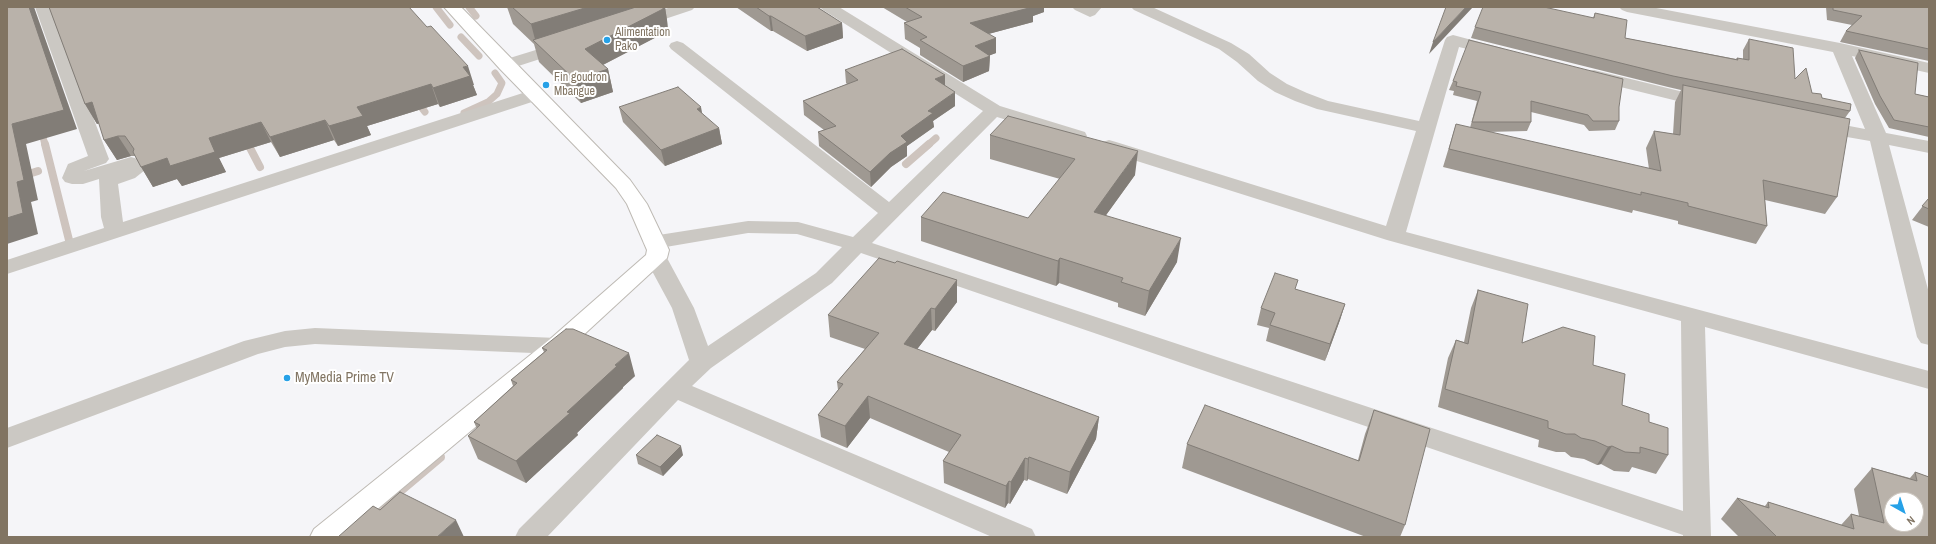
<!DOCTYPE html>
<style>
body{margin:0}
#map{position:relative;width:1936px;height:544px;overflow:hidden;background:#f5f5f8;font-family:"Archivo Narrow",sans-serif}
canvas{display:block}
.frame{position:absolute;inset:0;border:8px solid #817462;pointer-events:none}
.north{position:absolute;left:1884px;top:492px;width:40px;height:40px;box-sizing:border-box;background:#fff;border:1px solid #cdc7c0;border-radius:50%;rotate:141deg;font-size:11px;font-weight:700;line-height:16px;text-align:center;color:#817462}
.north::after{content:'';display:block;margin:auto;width:14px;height:18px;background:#26a1e7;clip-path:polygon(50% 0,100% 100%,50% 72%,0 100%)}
</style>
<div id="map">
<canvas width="1936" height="544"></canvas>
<div class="frame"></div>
<div class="north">N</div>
</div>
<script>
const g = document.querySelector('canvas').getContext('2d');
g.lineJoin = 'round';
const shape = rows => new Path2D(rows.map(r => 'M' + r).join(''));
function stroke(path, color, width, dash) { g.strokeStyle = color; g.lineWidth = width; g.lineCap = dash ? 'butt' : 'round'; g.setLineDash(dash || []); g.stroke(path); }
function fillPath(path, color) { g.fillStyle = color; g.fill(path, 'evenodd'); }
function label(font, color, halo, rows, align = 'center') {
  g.font = font + ' "Archivo Narrow",sans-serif'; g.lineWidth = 4; g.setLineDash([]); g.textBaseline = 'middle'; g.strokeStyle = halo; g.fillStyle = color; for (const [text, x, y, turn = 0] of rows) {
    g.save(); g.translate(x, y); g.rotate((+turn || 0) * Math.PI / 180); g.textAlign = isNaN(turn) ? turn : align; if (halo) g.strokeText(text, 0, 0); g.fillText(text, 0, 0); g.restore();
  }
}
stroke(shape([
 [436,7,450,25],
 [469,7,476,16],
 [461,37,479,56],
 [415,99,425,112],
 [464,113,488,102,497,94,502,83,495,73],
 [41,129,45,145],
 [245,137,249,145],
 [928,145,936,138]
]), '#cec4be', 7);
stroke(shape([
 [45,144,69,240],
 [248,144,260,167],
 [906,164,929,144],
 [7,181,38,171]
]), '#cec4be', 8);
stroke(shape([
 [370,516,440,457]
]), '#cec4be', 10);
const major = shape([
 [444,7,461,7,630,180,647,204,669,250,667,258,565,352,344,537,310,537,314,529,549,340,646,255,647,250,627,204,616,188,500,69,444,7]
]);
stroke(major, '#bebab4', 2);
fillPath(shape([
 [35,7,51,7,109,159,106,163,84,171,131,157,138,159,145,170,135,178,118,184,123,222,529,91,535,90,541,91,544,95,541,99,7,274,7,260,104,228,101,217,99,179,83,184,72,184,65,182,62,178,68,164,88,156,35,7],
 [671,7,695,7,692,10,638,28,632,26,630,23,632,20,671,7],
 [820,7,839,7,1000,106,1085,132,1087,136,1085,140,1078,142,997,117,872,243,1683,511,1681,321,1387,240,1102,150,1100,146,1102,142,1109,140,1116,142,1386,226,1416,131,1317,109,1295,101,1275,92,1258,81,1237,62,1219,49,1134,10,1131,7,1152,7,1231,43,1249,54,1270,73,1287,84,1307,93,1328,101,1419,121,1445,40,1447,37,1453,35,1502,48,1504,51,1502,54,1496,56,1459,47,1406,232,1929,371,1929,389,1705,327,1711,537,1683,537,1683,535,861,253,832,283,711,368,692,386,1032,529,1036,537,992,537,678,400,547,537,515,537,519,529,689,360,672,308,645,258,648,253,656,251,664,253,667,258,694,308,708,346,816,273,842,247,797,234,748,233,654,249,646,247,643,242,646,237,748,221,798,222,853,237,878,213,671,49,669,46,671,43,677,41,683,43,889,202,983,111,823,10,820,7],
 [1072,7,1102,7,1095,15,1090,17,1075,10,1072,7],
 [1619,7,1651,7,1840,43,1929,63,1929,73,1852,56,1886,133,1929,141,1929,153,1889,145,1929,293,1929,345,1921,343,1917,337,1870,141,1818,132,1812,130,1809,126,1812,122,1818,120,1865,129,1833,52,1627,12,1622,10,1619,7],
 [565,41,571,43,573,46,571,49,506,70,500,69,498,65,500,61,565,41],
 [1594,70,1712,99,1715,103,1712,107,1706,108,1588,79,1585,75,1588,71,1594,70],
 [315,328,557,338,565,340,569,346,565,352,557,354,315,344,285,347,258,354,7,448,7,428,244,341,285,331,315,328]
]), '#cbc8c3');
fillPath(major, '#fff');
fillPath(shape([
 [49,7,474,85,473,85,477,95,440,107,438,104,367,126,371,135,338,146,334,140,280,157,271,142,219,158,226,172,182,186,177,179,153,187,135,156,131,156,117,160,104,140,99,123,97,124,85,104],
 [507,7,666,7,665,7,667,20,668,31,603,65,608,69,613,92,581,103,539,62,534,44,513,24],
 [736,7,817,7,842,23,843,38,807,51,773,31,771,31],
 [882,7,1044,7,1044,12,1033,16,1033,22,988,34,996,38,996,53,990,55,989,71,963,82,920,55,920,48,905,39,904,23,907,22],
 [1826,7,1929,7,1929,61,1840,42,1846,31,1852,25,1827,20],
 [1595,13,1625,38,1736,59,1737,58,1743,59,1743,50,1749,39,1812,93,1822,98,1850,111,1845,118,1837,197,1825,214,1765,200,1767,226,1756,244,1678,224,1678,221,1633,210,1632,213,1443,167,1456,124,1470,128,1477,101,1453,95,1454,91,1449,90,1453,81,1619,107,1619,121,1615,130,1589,131,1584,125,1531,112,1531,122,1527,131,1487,132,1649,169,1646,148,1654,131,1673,134,1675,102,1681,90,1668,87,1471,38,1475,27,1593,18],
 [1859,50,1915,94,1929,97,1929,137,1889,128,1875,104,1855,58],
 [845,70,945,86,955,106,933,121,934,127,907,146,907,156,891,167,871,187,819,146,818,132,824,130,804,115,803,101,847,84,846,83],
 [619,107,719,128,722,144,665,166,623,122],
 [990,135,1135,175,1106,215,1177,262,1145,316,1118,307,1118,303,1059,283,1056,286,921,241,921,217,1028,218,1060,179,990,159],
 [1929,198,1929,227,1912,220],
 [895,263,957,280,957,302,935,331,932,330,917,349,1099,417,1096,439,1067,494,1028,479,1027,481,1024,480,1010,504,1008,503,1005,508,944,483,943,461,949,452,870,418,847,448,821,437,818,415,838,390,837,382,865,349,830,337,828,315],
 [1295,289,1345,304,1340,320,1325,361,1266,341,1269,328,1257,325,1261,308],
 [1478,290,1522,343,1593,365,1622,405,1649,422,1668,455,1656,474,1632,467,1629,472,1614,471,1601,464,1597,465,1584,459,1571,457,1565,452,1556,452,1538,447,1539,440,1438,407,1448,358,1456,340,1464,342,1471,308],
 [542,348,635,376,623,387,623,388,577,433,578,435,526,483,478,459,468,436,477,429,474,422,513,386,511,380,544,352],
 [1374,410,1405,525,1400,537,1366,537,1182,468,1187,444,1358,460,1365,434],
 [636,455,683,455,663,476,638,464],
 [1872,468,1910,478,1915,472,1929,477,1929,537,1739,537,1721,519,1737,498,1765,506,1768,502,1841,525,1851,514,1859,516,1854,489]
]), '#9f9992');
fillPath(shape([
 [29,7,34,7,77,129,26,144,38,200,31,202,38,234,7,244,7,218,17,182,12,124],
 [588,7,666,7,665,7,667,20,668,31,591,71,536,43,531,24],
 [1028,7,1044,7,1044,12,1033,16,1033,22,970,39,970,23],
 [1466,7,1473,7,1429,54,1433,42],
 [769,16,771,16,773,31,771,31],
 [842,23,843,38,807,51,805,36],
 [996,38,996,53,978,60,990,56,989,71,963,82,963,66,975,46],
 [468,66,474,85,473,85,477,95,440,107,433,88,463,67],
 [608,69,613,92,581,103,575,80],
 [945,75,945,89,935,79],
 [431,84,438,104,367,126,371,135,338,146,329,126,357,107],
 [955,92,955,106,933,121,934,127,907,146,907,156,891,167,871,187,870,172,901,136,928,111],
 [92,102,104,122,97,124,85,104],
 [701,107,704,123,697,109],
 [325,120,334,140,280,157,270,137],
 [261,122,271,142,219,158,226,172,182,186,177,179,153,187,141,167,167,158,209,138],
 [719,128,722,144,665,166,661,150],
 [118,136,131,156,117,160,104,140],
 [1138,151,1135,175,1091,236,1094,212],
 [1181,238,1177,262,1145,316,1149,291],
 [1060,258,1059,283,1056,286,1058,261],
 [957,280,957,302,935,331,935,309],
 [1345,304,1340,320,1325,361,1330,344],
 [931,308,932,330,905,365,904,344],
 [629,353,635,376,623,387,623,388,577,433,578,435,526,483,516,461,615,365],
 [868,396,870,418,847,448,845,426],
 [1099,417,1096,439,1067,494,1070,472],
 [681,446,683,455,663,476,660,467],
 [1612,446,1601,464,1597,465,1608,447],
 [1029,457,1028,479,1027,481,1028,459],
 [1025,458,1024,480,1010,504,1011,482],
 [1009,481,1008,503,1005,508,1006,486],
 [456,520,464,537,437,537]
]), '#827d77');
const building = shape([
 [7,7,29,7,64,110,12,124,24,180,17,182,23,213,7,218,7,7],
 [49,7,409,7,427,27,431,26,468,66,463,67,470,76,433,88,431,84,357,107,363,116,329,126,325,120,270,137,261,122,209,138,215,152,170,166,167,158,141,167,133,152,134,149,125,136,118,136,104,140,92,102,85,104,49,7],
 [512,7,588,7,531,24,512,7],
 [636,7,663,7,663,9,585,49,608,69,575,80,533,40,636,7],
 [756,7,817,7,842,23,805,36,771,16,769,16,756,7],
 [905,7,1033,7,970,23,996,38,975,46,990,56,963,66,920,40,927,37,904,23,922,17,905,7],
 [1446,7,1466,7,1433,42,1446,7],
 [1483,7,1544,7,1594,18,1595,13,1627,20,1625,38,1738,60,1737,58,1749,60,1749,39,1793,48,1795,79,1806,68,1812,93,1821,94,1822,98,1851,104,1850,111,1673,76,1475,27,1483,7],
 [1833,7,1929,7,1929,49,1846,31,1862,16,1833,10,1833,7],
 [1469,40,1623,79,1619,107,1619,121,1593,121,1588,115,1531,101,1531,122,1472,122,1481,92,1456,86,1457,82,1453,81,1469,40],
 [902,49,945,75,935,79,955,92,928,111,933,113,901,136,907,142,890,153,870,172,818,132,836,126,803,101,858,80,845,70,902,49],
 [1859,50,1918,63,1915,94,1929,97,1929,127,1894,120,1880,96,1859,50],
 [1683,85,1850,119,1837,197,1763,180,1767,226,1688,206,1688,203,1641,192,1641,195,1449,149,1456,124,1661,171,1654,131,1680,135,1683,85],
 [678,87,701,107,697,109,719,128,661,150,619,107,678,87],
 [1008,116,1138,151,1094,212,1181,238,1149,291,1121,282,1123,278,1060,258,1058,261,921,217,943,192,1028,218,1075,159,990,135,1008,116],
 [1929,198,1929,209,1922,206,1929,198],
 [879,258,895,263,897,261,957,280,935,309,931,308,904,344,1099,417,1070,472,1029,457,1028,459,1025,458,1011,482,1009,481,1006,486,943,461,961,435,868,396,845,426,818,415,843,384,837,382,879,333,828,315,879,258],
 [1275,273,1298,280,1295,289,1345,304,1330,344,1270,325,1275,313,1261,308,1275,273],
 [1478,290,1528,304,1522,343,1563,327,1595,336,1593,365,1625,374,1622,405,1649,414,1649,422,1668,428,1668,455,1640,447,1640,453,1625,452,1612,446,1608,447,1595,441,1581,438,1575,434,1566,434,1548,428,1548,421,1445,389,1456,340,1468,344,1478,290],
 [566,329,573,329,629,353,615,365,617,366,567,412,570,413,516,461,468,436,480,425,474,422,517,383,511,380,547,350,542,348,566,329],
 [1205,405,1359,461,1374,410,1430,429,1405,525,1187,444,1205,405],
 [657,435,681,446,660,467,636,455,657,435],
 [1872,468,1917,481,1915,472,1929,477,1929,537,1777,537,1737,498,1769,508,1768,502,1854,529,1851,514,1884,523,1872,468],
 [1892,500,1916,500,1916,524,1892,524,1892,500],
 [400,492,456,520,437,537,338,537,373,506,380,510,400,492]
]);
fillPath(building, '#b9b2aa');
stroke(building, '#827d77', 1);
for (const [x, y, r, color] of [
 [607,40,4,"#26a1e7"],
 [546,85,4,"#26a1e7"],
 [287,378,4,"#26a1e7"]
]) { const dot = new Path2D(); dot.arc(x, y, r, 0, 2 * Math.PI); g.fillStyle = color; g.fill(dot); stroke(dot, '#fff', 1.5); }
label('12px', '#817462', '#fff', [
 ["Alimentation",615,33],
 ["Pako",615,47],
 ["Fin goudron",554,78],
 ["Mbangue",554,92]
], 'left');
label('14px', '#817462', '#fff', [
 ["MyMedia Prime TV",295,378]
], 'left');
</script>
